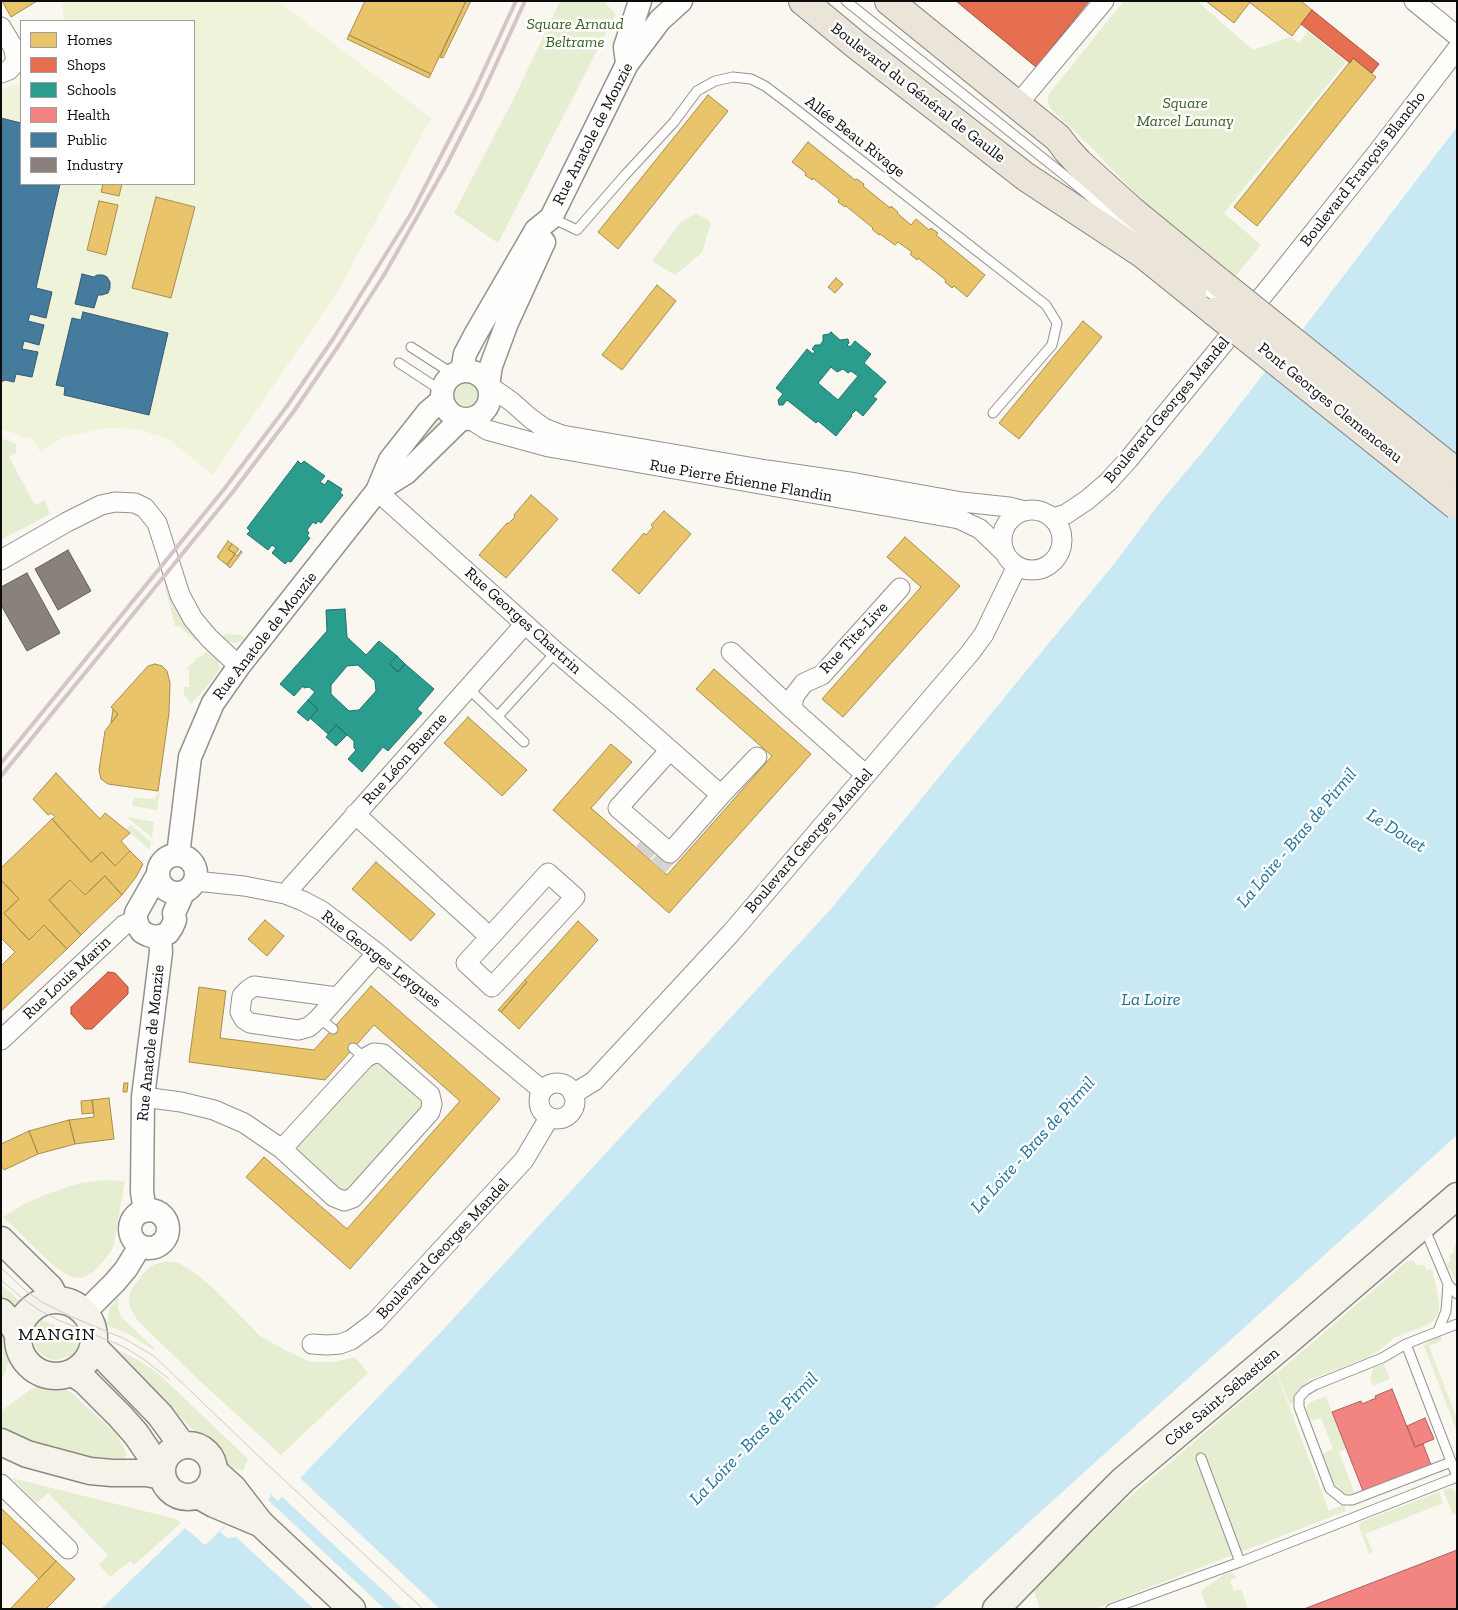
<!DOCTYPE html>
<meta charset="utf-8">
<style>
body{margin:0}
#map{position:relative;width:1458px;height:1610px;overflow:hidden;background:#faf7f0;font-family:"Zilla Slab",serif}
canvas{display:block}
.frame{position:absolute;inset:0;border:2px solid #0c0c0c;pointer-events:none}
.legend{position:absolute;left:20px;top:20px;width:175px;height:165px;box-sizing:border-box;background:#fff;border:1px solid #9e9e9e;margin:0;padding:6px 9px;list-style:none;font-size:15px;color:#0c0c0c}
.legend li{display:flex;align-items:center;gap:10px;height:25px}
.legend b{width:25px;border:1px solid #9e9e9e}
</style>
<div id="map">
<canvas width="1458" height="1610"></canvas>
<div class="frame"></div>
<ul class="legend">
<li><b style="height:14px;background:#e9c46a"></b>Homes</li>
<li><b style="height:14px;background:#e76f51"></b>Shops</li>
<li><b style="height:14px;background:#2a9d8f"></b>Schools</li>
<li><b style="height:14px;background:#f28482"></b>Health</li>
<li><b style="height:14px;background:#457b9d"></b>Public</li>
<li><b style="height:14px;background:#8a817c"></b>Industry</li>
</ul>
</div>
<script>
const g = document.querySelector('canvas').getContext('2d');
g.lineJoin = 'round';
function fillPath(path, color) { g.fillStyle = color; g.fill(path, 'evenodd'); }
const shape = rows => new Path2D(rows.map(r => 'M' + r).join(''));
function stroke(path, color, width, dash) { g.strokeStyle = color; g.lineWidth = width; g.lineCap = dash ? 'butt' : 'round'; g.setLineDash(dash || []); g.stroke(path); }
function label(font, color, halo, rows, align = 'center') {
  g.font = font + ' "Zilla Slab",serif'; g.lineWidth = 5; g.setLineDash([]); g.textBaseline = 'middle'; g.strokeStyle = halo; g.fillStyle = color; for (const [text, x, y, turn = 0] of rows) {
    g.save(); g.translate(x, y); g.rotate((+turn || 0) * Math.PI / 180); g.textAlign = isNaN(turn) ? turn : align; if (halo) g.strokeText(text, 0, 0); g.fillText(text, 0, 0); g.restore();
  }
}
fillPath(shape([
 [560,1,603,1,616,14,498,243,454,213,516,94],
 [1124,1,1143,2,1144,1,1197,1,1253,50,1290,37,1299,43,1308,31,1346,62,1224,213,1261,245,1234,278,1149,208,1091,147,1052,110,1048,103,1048,95],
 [696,213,711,222,702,253,675,275,652,261,680,223],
 '454 393a13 13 0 1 1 26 0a13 13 0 1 1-26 0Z',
 [439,415,442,416,445,423,409,461,402,455],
 [1,438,16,444,16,453,9,457,35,505,45,500,50,514,1,540],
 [169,585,199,638,196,641,179,626,175,626,165,587],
 [227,634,241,635,246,639,235,643,223,640,219,637],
 [208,649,218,661,220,668,209,684,191,704,184,694,184,687,189,687,189,670,185,670,194,662,196,658,202,656],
 [160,791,157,810,132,806,134,797,151,799,155,798],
 [127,817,154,822,152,838],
 [131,825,151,842,149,849,126,829],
 [379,1063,425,1105,349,1190,335,1192,298,1158,298,1141,367,1065],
 [104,1180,125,1181,115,1238,112,1250,107,1257,93,1272,82,1278,71,1277,55,1267,3,1217,24,1204,47,1194,80,1183],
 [1455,1244,1457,1244,1457,1284,1450,1269,1448,1270,1447,1263,1451,1261,1449,1256,1453,1253],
 [1413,1260,1417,1265,1425,1265,1426,1270,1432,1269,1439,1301,1439,1311,1435,1319,1427,1325,1394,1338,1380,1350,1368,1357,1309,1380,1298,1391,1293,1403,1290,1405,1277,1373,1406,1262],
 [167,1261,179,1263,198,1275,216,1291,260,1336,289,1352,311,1362,334,1362,355,1357,368,1373,281,1455,201,1382,138,1321,130,1308,129,1298,131,1290,146,1270,155,1264],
 [1,1284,23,1304,13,1313,1,1301],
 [119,1295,118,1308,121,1317,155,1349,155,1351,130,1335,107,1325,109,1310],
 [41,1320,80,1335,76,1350,72,1355,56,1360,49,1359,38,1351,34,1344,33,1335,35,1328],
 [1,1327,9,1343,10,1355,6,1371,1,1379],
 [1440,1336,1442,1341,1429,1346,1457,1419,1457,1432,1424,1346,1431,1339],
 [113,1347,138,1360,160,1375,248,1459,243,1471,232,1468,223,1461],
 [1384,1364,1390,1379,1373,1386,1370,1379,1372,1371,1374,1368],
 [1276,1372,1329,1511,1344,1504,1346,1511,1094,1609,1040,1609,1034,1591,1120,1505],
 [53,1383,72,1393,116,1434,127,1453,125,1458,118,1462,84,1461,27,1443,1,1428,1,1411,31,1389],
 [1326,1396,1346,1449,1339,1452,1355,1494,1347,1494,1340,1491,1334,1484,1322,1454,1333,1449,1321,1418,1311,1421,1306,1409,1308,1404,1311,1402],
 [12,1478,176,1519,181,1523,134,1565,130,1561,110,1577,99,1565,108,1555,48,1493,37,1503],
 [1450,1488,1455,1491,1457,1496,1457,1513,1453,1515,1443,1490],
 [1439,1492,1443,1503,1365,1534,1373,1552,1369,1554,1359,1527,1361,1522],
 [1229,1573,1235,1575,1236,1578,1230,1580,1234,1591,1241,1589,1248,1609,1207,1609,1201,1591,1223,1575]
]), '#e6eed1');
fillPath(shape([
 [67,1,278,1,431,118,339,289,213,475,168,439,137,429,105,428,62,438,40,452,34,440,1,429,1,89,21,83,21,184,194,184,194,21,64,21,62,4]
]), '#eff3da');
fillPath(shape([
 [1457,127,1457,1135,933,1609,101,1609,185,1528,205,1545,265,1488,278,1501,440,1333,830,910,1118,559,1158,505,1209,444,1266,371,1303,329]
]), '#c8e8f3');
fillPath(shape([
 [298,1476,300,1478,440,1609,403,1609,280,1495],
 [266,1486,270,1490,269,1492,271,1496,268,1500,385,1609,314,1609,236,1537,227,1538,220,1532]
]), '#faf7f0');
const homes = shape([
 [2,1,37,1,11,17,2,1],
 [365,1,466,1,431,74,349,35,365,1],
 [466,1,471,1,443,58,440,57,466,1],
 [1206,1,1248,1,1250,2,1234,23,1206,1],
 [1248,1,1301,1,1312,10,1292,36,1248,1],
 [349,35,431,74,429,78,347,39,349,35],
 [1353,58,1376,77,1257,226,1234,207,1353,58],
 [708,95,728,111,618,249,598,232,708,95],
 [808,142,855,180,857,179,864,184,863,186,890,208,891,206,898,212,897,213,911,225,916,219,929,230,931,228,938,233,936,235,985,275,967,297,954,286,952,288,945,282,946,280,918,258,917,260,910,254,912,252,898,242,895,245,880,234,879,235,872,229,873,228,846,206,845,207,838,202,839,199,813,178,812,180,805,175,806,173,792,162,808,142],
 [103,184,122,184,119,196,101,192,103,184],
 [156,197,195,207,171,298,132,288,156,197],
 [99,201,118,205,106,255,87,250,99,201],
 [836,278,843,284,835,293,828,287,836,278],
 [657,285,676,301,622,370,602,355,657,285],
 [1083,321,1102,337,1019,439,999,423,1083,321],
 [531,495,558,519,506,578,479,555,507,523,508,524,515,517,514,515,531,495],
 [664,511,691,534,639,594,612,570,644,533,646,535,653,527,651,525,664,511],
 [905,537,960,586,843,717,822,699,921,587,887,557,905,537],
 [228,541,232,544,228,549,235,554,227,565,217,557,228,541],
 [232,544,239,549,235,554,228,549,232,544],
 [241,551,242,552,230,568,227,565,235,554,237,556,241,551],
 [155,664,162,666,167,671,170,683,169,713,158,791,108,784,101,779,99,770,105,731,118,714,111,707,148,666,155,664],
 [714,669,811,754,669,913,553,810,611,744,632,762,591,808,667,875,772,756,696,689,714,669],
 [113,709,118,714,111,723,113,709],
 [468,717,527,770,502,796,444,743,468,717],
 [56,773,100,819,105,813,130,833,121,841,130,851,115,866,102,852,91,862,52,819,55,817,51,813,48,815,33,799,56,773],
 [52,819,91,862,102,852,115,866,130,851,143,864,136,877,122,895,105,876,85,895,70,880,49,900,81,935,67,949,44,925,29,940,4,913,19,899,1,880,1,868,52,819],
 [376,862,435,914,411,941,352,889,376,862],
 [105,876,122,895,81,935,49,900,70,880,85,895,105,876],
 [1,880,19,899,4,913,29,940,44,925,67,949,1,1011,1,966,15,952,1,938,1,880],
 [265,920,284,936,267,956,248,939,265,920],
 [578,921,598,940,519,1029,501,1012,527,982,525,980,578,921],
 [525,980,527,982,501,1012,498,1010,525,980],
 [371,986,500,1099,350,1269,246,1177,264,1157,347,1229,460,1101,374,1025,325,1080,189,1062,199,987,226,991,220,1038,314,1050,371,986],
 [124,1083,128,1083,127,1092,123,1092,124,1083],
 [109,1098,114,1139,75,1144,69,1120,94,1117,92,1100,109,1098],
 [92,1100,94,1113,82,1114,81,1101,92,1100],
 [69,1120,75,1144,38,1154,29,1131,69,1120],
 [29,1131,38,1154,4,1170,1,1166,1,1144,29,1131],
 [1,1508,56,1561,39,1579,1,1542,1,1508],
 [56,1561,75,1579,55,1600,46,1609,10,1609,56,1561]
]);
fillPath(homes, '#e9c46a');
stroke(homes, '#a78d4e', 1);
const shops = shape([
 [956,1,1089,1,1036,67,956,1],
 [1312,10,1379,64,1372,73,1353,58,1350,63,1301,24,1312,10],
 [108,972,115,973,128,987,128,994,92,1029,85,1029,71,1014,71,1007,108,972]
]);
fillPath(shops, '#e76f51');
stroke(shops, '#a5513c', 1);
const schools = shape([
 [831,332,840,340,848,339,849,343,847,345,850,347,855,341,871,354,864,363,886,382,873,397,877,399,863,416,856,410,851,415,852,416,836,436,818,421,816,423,787,400,783,405,779,405,778,400,783,394,776,388,807,349,813,354,815,351,812,349,815,345,820,345,823,341,823,335,829,334,831,332],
 [831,367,837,372,843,369,848,373,851,371,858,376,838,400,818,383,831,367],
 [298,461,301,464,304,461,325,476,320,482,325,485,328,480,342,489,340,493,343,495,321,523,318,521,316,524,313,522,307,530,309,533,307,536,310,538,291,562,288,561,285,564,272,553,276,548,272,545,268,550,247,534,250,531,247,528,298,461],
 [345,609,347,637,366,655,379,641,397,656,389,664,398,672,405,664,434,689,417,709,422,713,388,751,383,747,362,772,348,759,356,750,354,748,354,741,336,725,328,734,310,718,318,709,308,700,315,692,309,687,304,688,303,686,294,696,280,684,327,631,326,610,345,609],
 [358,665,375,681,376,691,359,710,349,711,331,694,331,685,347,666,358,665],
 [397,656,405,664,398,672,389,664,397,656],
 [308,700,318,709,308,721,297,712,308,700],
 [336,725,347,735,336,746,326,737,336,725]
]);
fillPath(schools, '#2a9d8f');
stroke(schools, '#217268', 1);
const health = shape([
 [1392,1389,1415,1447,1423,1444,1431,1465,1363,1491,1332,1412,1361,1401,1362,1404,1376,1398,1375,1396,1392,1389],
 [1425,1418,1434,1439,1415,1447,1407,1426,1425,1418],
 [1457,1550,1457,1609,1304,1609,1457,1550]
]);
fillPath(health, '#f28482');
stroke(health, '#ad605f', 1);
const public = shape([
 [1,118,21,123,21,184,60,184,36,288,52,292,46,318,30,314,28,321,44,325,39,345,24,341,22,349,38,352,32,377,16,374,14,382,5,380,1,382,1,118],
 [82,274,94,277,97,275,103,275,107,277,110,282,110,288,108,293,102,295,98,295,94,308,75,304,82,274],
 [83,312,168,333,149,415,64,395,65,387,56,385,72,318,81,320,83,312]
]);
fillPath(public, '#457b9d');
stroke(public, '#345a72', 1);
const industry = shape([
 [68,550,91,591,58,610,35,569,68,550],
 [27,573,60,633,27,651,1,605,1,587,27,573]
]);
fillPath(industry, '#8a817c');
stroke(industry, '#645e5a', 1);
stroke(shape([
 [643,853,654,840],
 [658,867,670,853]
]), '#d6d4ce', 19, [19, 9]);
const service = shape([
 [846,1,1063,174,1135,234],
 [552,218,577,230,625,175,674,122,697,91,715,81,733,77,751,79,765,86,789,104,1046,305,1057,323,1052,345,993,413],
 [411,347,453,374],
 [399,363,442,391],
 [468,688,524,742],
 [498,716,556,652],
 [319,1018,333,1029],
 [353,1048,365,1058],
 [1424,1227,1448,1284,1457,1294],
 [1457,1324,1406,1344,1457,1477],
 [1438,1331,1446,1311,1448,1284],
 [1406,1344,1382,1358,1315,1385,1305,1391,1299,1398,1299,1407,1330,1489,1344,1500,1352,1500,1451,1462],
 [1201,1458,1240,1562],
 [1111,1609,1240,1562,1457,1477]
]);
const minor = shape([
 [1414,1,1457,36],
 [1,27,13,47,15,55,15,63,9,70,1,73],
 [1017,105,1104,1],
 [488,385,512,402,530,418,544,428,562,435,767,470,856,483,962,502,1009,507,1025,511],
 [470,419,487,430,549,447,959,519,980,529,1005,553],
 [377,491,556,652,629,714,670,750,721,795,670,853,618,808,670,750],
 '1002 540a30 30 0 1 1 60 0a30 30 0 1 1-60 0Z',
 [1053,518,1066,514,1087,500,1108,482,1128,460,1273,283,1376,154,1457,49],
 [1,560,67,522,101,505,115,502,135,503,145,508,157,523,180,595,193,619,209,638,239,666],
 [731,652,792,709],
 [866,775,792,709,794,696,804,683,822,675,900,588],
 [721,795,757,757],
 [355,814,490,937,466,963,492,987,575,897,548,873,490,937],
 [195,881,244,886,285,894,303,901,322,911,377,953,542,1090],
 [285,894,525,624],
 [337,997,254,986,248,990,242,996,240,1012,244,1019,250,1023,298,1030,309,1027,319,1018,377,953],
 [1,1040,124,925,136,920],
 '539 1101a18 18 0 1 1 36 0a18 18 0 1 1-36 0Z',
 [573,1094,594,1081,731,933,970,653,984,634,1017,566],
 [143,1097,181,1102,214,1110,244,1123,282,1149,334,1197,344,1201,353,1198,430,1112,432,1104,430,1095,383,1054,374,1053,365,1058,282,1149],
 [312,1344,327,1345,340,1344,351,1340,375,1322,524,1160,549,1118],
 [1,1484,68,1549]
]);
const tertiary = shape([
 [627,63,625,47,640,1],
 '442 395a24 24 0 1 1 48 0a24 24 0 1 1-48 0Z',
 [462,371,465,354,475,335,536,230,551,218,627,64,660,20,681,1],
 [488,385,491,366,507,323,544,242],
 [377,491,406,473,461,419],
 '158 874a19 19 0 1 1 38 0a19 19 0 1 1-38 0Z',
 [178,855,190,757,213,703,239,666,377,491,390,460,428,412,442,400],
 [157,876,136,913,136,920,138,926,142,932,148,935,154,937,161,936,168,933,172,927,175,920,174,913,183,893],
 '130 1229a19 19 0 1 1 38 0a19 19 0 1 1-38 0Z',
 [145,1211,142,1192,143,1097,161,952,160,936],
 [85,1312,115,1282,126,1269,140,1246]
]);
const secondary = shape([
 [1,1240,50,1288,56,1300],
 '18 1338a38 38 0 1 1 76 0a38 38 0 1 1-76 0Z',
 [1,1312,12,1324,18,1334],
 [94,1347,160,1415,182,1445],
 [73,1373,85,1381,120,1416,136,1434,161,1471],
 [1,1442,27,1454,90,1471,112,1473,147,1473,162,1476],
 '162 1471a26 26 0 1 1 52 0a26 26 0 1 1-52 0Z',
 [214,1471,233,1488,260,1523,352,1609],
 [198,1495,214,1504,259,1523],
 [996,1609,1080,1523,1123,1480,1293,1337,1457,1196]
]);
const primary = shape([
 [803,1,855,44,1026,177,1143,254,1215,312],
 [889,1,1058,138,1067,150,1078,162,1131,210,1219,282]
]);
stroke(service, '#93928f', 11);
stroke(minor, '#93928f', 21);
stroke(tertiary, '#93928f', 25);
stroke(secondary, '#8a8885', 29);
stroke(primary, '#807f7c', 30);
stroke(service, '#fefefd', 9);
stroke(minor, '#fefefd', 19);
stroke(tertiary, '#fefefd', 22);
stroke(secondary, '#f4f2e9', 26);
stroke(primary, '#ebe4d9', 28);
stroke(shape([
 [1,1268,26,1291,42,1302,72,1317,125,1339,154,1356,268,1465,423,1609],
 [1,1280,21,1297,39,1310,58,1320,122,1346,142,1358,169,1379]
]), '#d5c5c6', 1);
stroke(shape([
 [1,763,225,488,287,406,333,339,412,212,473,94,516,1],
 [1,776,232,493,294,411,339,345,384,275,446,166,480,99,525,1]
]), '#d5c5c6', 4);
const serviceBridge = shape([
 [1210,293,1225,305]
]);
const primaryBridge = shape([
 [1219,282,1457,473],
 [1215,312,1457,506]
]);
stroke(serviceBridge, '#93928f', 11, []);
stroke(primaryBridge, '#807f7c', 30, []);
stroke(serviceBridge, '#fefefd', 9);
stroke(primaryBridge, '#ebe4d9', 28);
label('italic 16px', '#34611f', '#fff', [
 ["Square Arnaud",575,24],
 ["Beltrame",575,42],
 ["Square",1185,103],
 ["Marcel Launay",1185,121]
]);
label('16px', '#0c0c0c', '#fff', [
 ["Boulevard du Général de Gaulle",918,93,38],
 ["Rue Anatole de Monzie",593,134,-63],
 ["Allée Beau Rivage",855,137,38],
 ["Boulevard François Blancho",1363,169,-52],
 ["Pont Georges Clemenceau",1330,403,39],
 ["Boulevard Georges Mandel",1167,410,-50],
 ["Rue Pierre Étienne Flandin",741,481,10],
 ["Rue Georges Chartrin",523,621,42],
 ["Rue Anatole de Monzie",265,636,-52],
 ["Rue Tite-Live",854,638,-47],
 ["Rue Léon Buerne",405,759,-48],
 ["Boulevard Georges Mandel",809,841,-49],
 ["Rue Georges Leygues",381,959,38],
 ["Rue Louis Marin",67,978,-43],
 ["Rue Anatole de Monzie",151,1043,-84],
 ["Boulevard Georges Mandel",443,1249,-47],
 ["Côte Saint-Sébastien",1222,1397,-40]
]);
label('italic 18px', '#1a7099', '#fff', [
 ["Le Douet",1396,831,32],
 ["La Loire - Bras de Pirmil",1297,838,-50],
 ["La Loire",1151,1000],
 ["La Loire - Bras de Pirmil",1033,1145,-48],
 ["La Loire - Bras de Pirmil",754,1439,-46]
]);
g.letterSpacing = '1px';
label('18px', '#0c0c0c', '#fff', [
 ["MANGIN",57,1335]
]);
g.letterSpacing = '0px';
</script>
